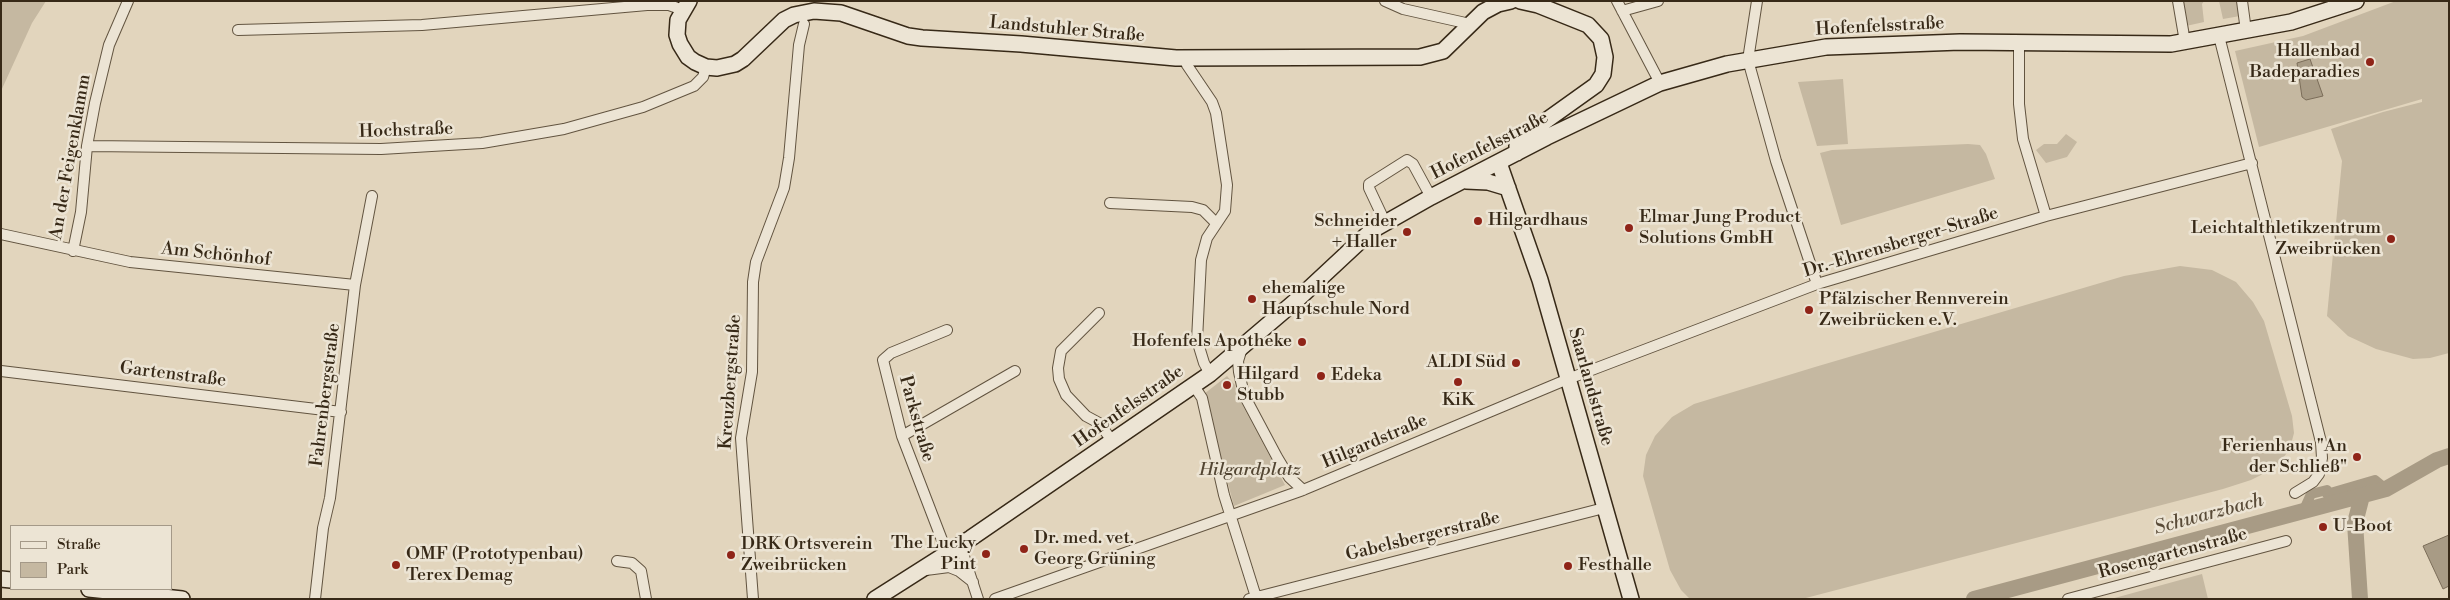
<!DOCTYPE html>
<meta charset="utf-8">
<style>
body{margin:0}
#map{position:relative;width:2450px;height:600px;overflow:hidden;background:#e2d5bd;font-family:"Libre Bodoni",serif}
canvas{display:block}
.frame{position:absolute;inset:0;border:2px solid #372917;pointer-events:none}
.legend{position:absolute;left:10px;top:525px;width:162px;height:65px;box-sizing:border-box;background:#ece4d4;border:1px solid #a49988;margin:0;padding:6px 9px;list-style:none;font-size:15px;color:#372917}
.legend li{display:flex;align-items:center;gap:10px;height:25px}
.legend b{width:25px;border:1px solid #a49988}
</style>
<div id="map">
<canvas width="2450" height="600"></canvas>
<div class="frame"></div>
<ul class="legend">
<li><b style="height:6px;background:#ece4d4"></b>Straße</li>
<li><b style="height:14px;background:#c5b8a1"></b>Park</li>
</ul>
</div>
<script>
const g = document.querySelector('canvas').getContext('2d');
g.lineJoin = 'round';
function fillPath(path, color) { g.fillStyle = color; g.fill(path, 'evenodd'); }
const shape = rows => new Path2D(rows.map(r => 'M' + r).join(''));
function stroke(path, color, width, dash) { g.strokeStyle = color; g.lineWidth = width; g.lineCap = dash ? 'butt' : 'round'; g.setLineDash(dash || []); g.stroke(path); }
function label(font, color, halo, rows, align = 'center') {
  g.font = font + ' "Libre Bodoni",serif'; g.lineWidth = 5; g.setLineDash([]); g.textBaseline = 'middle'; g.strokeStyle = halo; g.fillStyle = color; for (const [text, x, y, turn = 0] of rows) {
    g.save(); g.translate(x, y); g.rotate((+turn || 0) * Math.PI / 180); g.textAlign = isNaN(turn) ? turn : align; if (halo) g.strokeText(text, 0, 0); g.fillText(text, 0, 0); g.restore();
  }
}
fillPath(shape([
 [1,1,46,1,32,23,1,91],
 [2182,1,2204,1,2202,4,2204,22,2186,26],
 [2219,1,2238,1,2240,16,2223,19],
 [2396,1,2449,1,2449,353,2430,358,2413,359,2376,349,2348,336,2327,316,2342,161,2331,129,2383,112,2422,102,2422,99,2259,147,2235,51,2303,36],
 [1843,79,1848,144,1817,146,1798,82],
 [2066,134,2077,142,2067,157,2046,163,2036,150,2044,144,2057,144],
 [1968,144,1980,145,1986,154,1995,179,1841,225,1820,153,1832,150],
 [2180,266,2212,270,2236,282,2253,302,2264,321,2292,416,2294,433,2290,448,2280,463,2269,471,2251,480,2223,489,1802,599,1690,599,1681,590,1670,570,1643,476,1646,455,1655,436,1672,417,1694,404,1815,367,2124,276],
 [1227,376,1235,385,1237,395,1285,485,1234,506,1204,394],
 [2202,574,2208,599,2111,599]
]), '#c5b8a1');
const water = shape([
 [2310,59,2323,96,2306,100,2302,97,2297,63,2310,59],
 [2449,535,2449,586,2443,589,2423,546,2449,535]
]);
fillPath(water, '#a89b85');
stroke(water, '#7b6d59', 1);
stroke(shape([
 [2303,512,2311,494,2327,490,2327,494,2375,480,2386,489]
]), '#a89b85', 10);
stroke(shape([
 [1974,599,2386,489,2437,460,2449,456],
 [2360,599,2355,523,2362,496]
]), '#a89b85', 16);
const street = shape([
 [1385,1,1403,9,1470,24],
 [1617,1,1660,83],
 [1757,1,1748,60,1776,161,1817,284],
 [2178,1,2185,42],
 [2242,1,2246,31],
 [1622,11,1658,1],
 [238,30,422,25,647,5,669,5,683,10],
 [2219,36,2321,442,2322,458,2319,474,2313,482,2295,493],
 [2019,42,2019,104,2023,139,2046,216],
 [1185,59,1187,65,1212,102,1216,113,1227,185,1225,211,1207,238,1201,260,1197,340,1204,363,1210,374],
 [87,146,381,149,482,143,564,129,643,107,694,86,703,77,706,67],
 [1110,203,1192,207,1203,210,1216,223],
 [1385,222,1369,188,1369,184,1407,160,1413,164,1431,197],
 [1,234,130,262,355,285],
 [73,251,81,212,87,146,95,103,109,45,128,1],
 [1099,313,1061,351,1058,368,1059,379,1066,395,1086,416,1099,423,1113,442],
 [1242,348,1238,361,1239,372,1244,395,1277,457,1289,477,1303,490],
 [1,371,341,412],
 [1194,386,1202,398,1224,495,1256,597],
 [902,436,1015,371],
 [960,544,978,599],
 [947,553,902,436,883,360,891,353,947,330],
 [617,561,632,563,641,571,646,599],
 [926,570,949,567,959,571,973,582],
 [315,599,323,528,330,498,355,285,372,196],
 [753,599,741,438,752,372,753,282,756,262,784,188,789,158,799,45,804,24],
 [995,599,1303,490,1568,379,1817,284,2046,216,2252,163],
 [1249,599,1604,508],
 [2068,599,2286,541]
]);
const secondary = shape([
 [689,1,678,20,677,35,680,44,688,57,695,62,706,67,717,68,735,64,743,59,784,20,794,15,814,11,841,13,908,36,922,38,1021,44,1176,58,1420,57,1443,51,1483,12,1498,4,1511,1],
 [1517,153,1517,145,1526,135,1596,85,1603,74,1605,57,1601,39,1588,25,1538,5,1520,1],
 [1499,163,1540,280,1631,599],
 [1466,181,1488,182,1508,188],
 [1,579,11,580],
 [89,589,182,599],
 [875,599,971,538,1210,374,1298,299,1371,231,1431,197,1547,137,1660,83,1727,64,1826,47,1960,42,2171,44,2291,22,2356,1]
]);
stroke(street, '#625440', 12);
stroke(secondary, '#372917', 18);
stroke(street, '#ece4d4', 10);
stroke(secondary, '#ece4d4', 15);
for (const [x, y, r, color] of [
 [2370,62,5,"#8f2418"],
 [1478,221,5,"#8f2418"],
 [1629,228,5,"#8f2418"],
 [1407,232,5,"#8f2418"],
 [2391,239,5,"#8f2418"],
 [1252,299,5,"#8f2418"],
 [1809,310,5,"#8f2418"],
 [1302,342,5,"#8f2418"],
 [1516,363,5,"#8f2418"],
 [1321,376,5,"#8f2418"],
 [1458,382,5,"#8f2418"],
 [1227,385,5,"#8f2418"],
 [2357,457,5,"#8f2418"],
 [2323,527,5,"#8f2418"],
 [1024,549,5,"#8f2418"],
 [986,554,5,"#8f2418"],
 [731,555,5,"#8f2418"],
 [396,565,5,"#8f2418"],
 [1568,566,5,"#8f2418"]
]) { const dot = new Path2D(); dot.arc(x, y, r, 0, 2 * Math.PI); g.fillStyle = color; g.fill(dot); stroke(dot, '#ece4d4', 2); }
label('18px', '#372917', '#ece4d4', [
 ["Hofenfelsstraße",1880,27,-3],
 ["Landstuhler Straße",1067,30,5],
 ["Hochstraße",406,131,-2],
 ["Hofenfelsstraße",1490,146,-27],
 ["An der Feigenklamm",71,157,-80],
 ["Dr.-Ehrensberger-Straße",1901,243,-17],
 ["Am Schönhof",216,255,6],
 ["Gartenstraße",173,375,7],
 ["Kreuzbergstraße",731,382,-86],
 ["Saarlandstraße",1590,387,74],
 ["Fahrenbergstraße",326,395,-83],
 ["Hofenfelsstraße",1129,407,-35],
 ["Parkstraße",916,419,74],
 ["Hilgardstraße",1375,442,-23],
 ["Gabelsbergerstraße",1423,537,-14],
 ["Rosengartenstraße",2173,554,-15]
]);
label('18px', '#372917', '#ece4d4', [
 ["Hallenbad",2360,52,"right"],
 ["Badeparadies",2360,73,"right"],
 ["Elmar Jung Product",1639,218],
 ["Solutions GmbH",1639,239],
 ["Hilgardhaus",1488,221],
 ["Schneider",1397,222,"right"],
 ["+ Haller",1397,243,"right"],
 ["Leichtalthletikzentrum",2381,229,"right"],
 ["Zweibrücken",2381,250,"right"],
 ["ehemalige",1262,289],
 ["Hauptschule Nord",1262,310],
 ["Pfälzischer Rennverein",1819,300],
 ["Zweibrücken e.V.",1819,321],
 ["Hofenfels Apotheke",1292,342,"right"],
 ["ALDI Süd",1506,363,"right"],
 ["Hilgard",1237,375],
 ["Stubb",1237,396],
 ["Edeka",1331,376],
 ["KiK",1458,401,"center"],
 ["Ferienhaus \"An",2347,447,"right"],
 ["der Schließ\"",2347,468,"right"],
 ["U-Boot",2333,527],
 ["Dr. med. vet.",1034,539],
 ["Georg Grüning",1034,560],
 ["The Lucky",976,544,"right"],
 ["Pint",976,565,"right"],
 ["DRK Ortsverein",741,545],
 ["Zweibrücken",741,566],
 ["OMF (Prototypenbau)",406,555],
 ["Terex Demag",406,576],
 ["Festhalle",1578,566]
], 'left');
label('italic 18px', '#534633', '#ece4d4', [
 ["Hilgardplatz",1250,471]
]);
label('italic 19px', '#594b38', '#ece4d4', [
 ["Schwarzbach",2209,515,-15]
]);
</script>
